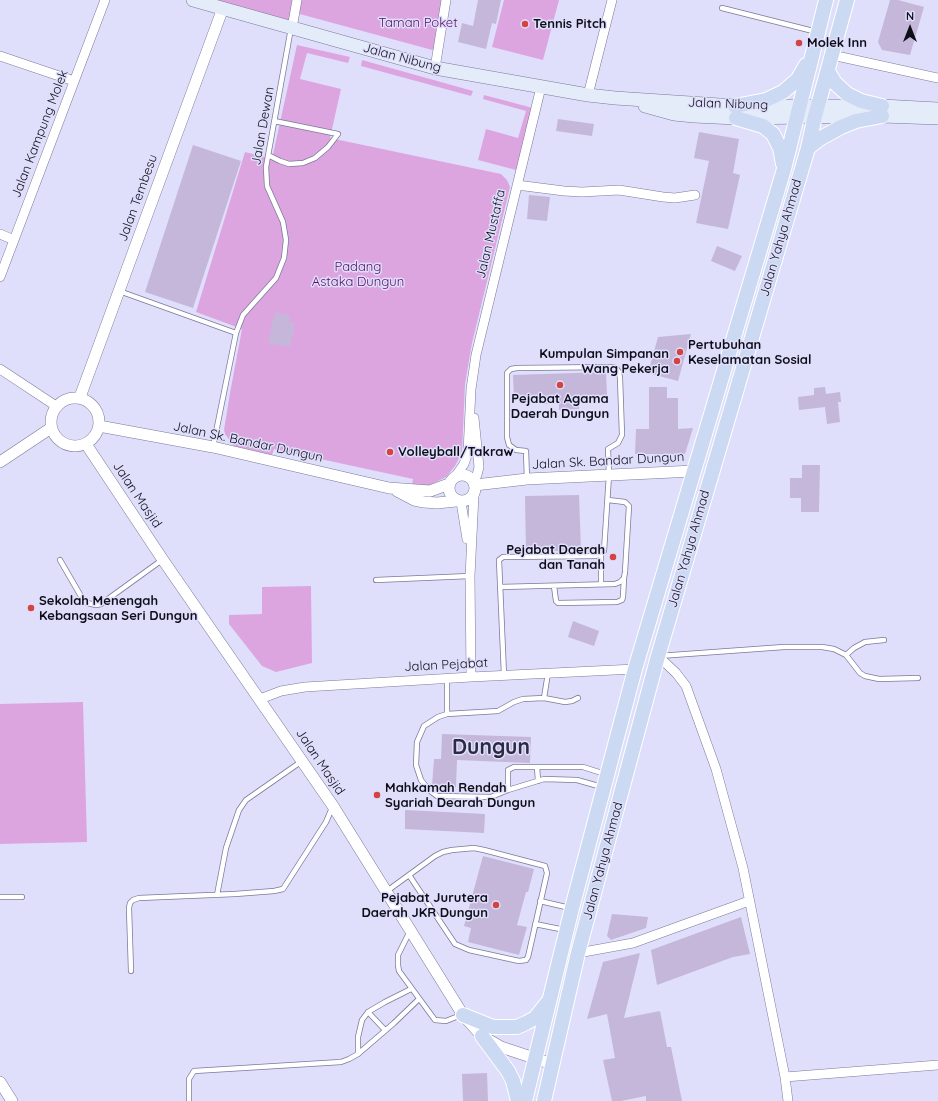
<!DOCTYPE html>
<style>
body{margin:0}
#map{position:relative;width:938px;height:1101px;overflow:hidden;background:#dfdffc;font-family:Quicksand,sans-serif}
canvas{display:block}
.north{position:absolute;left:890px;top:8px;width:40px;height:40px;-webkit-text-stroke:3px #dfdffc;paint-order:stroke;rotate:0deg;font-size:11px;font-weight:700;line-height:16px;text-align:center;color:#0e0e1a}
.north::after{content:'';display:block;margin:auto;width:14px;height:18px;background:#0e0e1a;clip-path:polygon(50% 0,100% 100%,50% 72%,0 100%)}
</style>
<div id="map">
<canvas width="938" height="1101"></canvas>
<div class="north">N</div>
</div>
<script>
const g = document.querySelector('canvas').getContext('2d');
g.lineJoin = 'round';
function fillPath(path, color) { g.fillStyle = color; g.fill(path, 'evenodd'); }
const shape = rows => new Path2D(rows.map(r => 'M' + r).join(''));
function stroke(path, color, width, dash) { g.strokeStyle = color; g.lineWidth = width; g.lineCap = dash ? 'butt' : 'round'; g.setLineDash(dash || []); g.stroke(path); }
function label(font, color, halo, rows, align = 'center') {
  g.font = font + ' Quicksand,sans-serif'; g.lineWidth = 3; g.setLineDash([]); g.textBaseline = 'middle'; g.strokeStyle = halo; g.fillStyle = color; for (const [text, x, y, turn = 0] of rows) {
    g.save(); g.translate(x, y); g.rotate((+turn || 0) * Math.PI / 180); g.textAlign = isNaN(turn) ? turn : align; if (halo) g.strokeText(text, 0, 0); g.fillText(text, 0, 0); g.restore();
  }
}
fillPath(shape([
 [214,0,297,0,292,28],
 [298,0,444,0,436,51,296,13],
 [504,0,559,0,543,60,492,47],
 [297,45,350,57,348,63,307,53,300,79,341,89,330,138,501,174,507,180,510,187,472,343,465,384,462,452,455,466,446,477,428,486,412,485,413,479,274,449,272,455,234,446,225,434,224,430,230,393,242,329,196,312,245,152,272,159],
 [362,60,473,91,471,96,361,66],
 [484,95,533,108,516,170,478,160,486,129,518,138,526,111,483,99],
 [311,586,312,663,276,672,262,666,229,624,229,615,262,614,262,587],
 [83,702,87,842,0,844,0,704]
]), '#dda5e0');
fillPath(shape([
 [478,0,501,0,496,24,492,23,486,49,458,42,462,23,473,26],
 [890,0,898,0,924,7,910,55,882,50,878,42],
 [558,119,594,124,592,136,556,131],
 [699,132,739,139,733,173,740,175,728,229,696,223,709,161,694,158],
 [193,145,241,161,193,308,145,292],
 [529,195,550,197,547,221,527,219],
 [717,246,742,256,735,271,711,261],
 [275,312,290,316,289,322,295,323,290,347,268,343],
 [691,334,678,381,648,373,658,337],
 [606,372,607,395,590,396,590,402,579,402,579,409,559,410,559,403,545,404,545,398,514,399,513,375],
 [649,387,667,387,667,398,678,398,678,429,693,428,685,454,635,454,636,429,649,429],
 [825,387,826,394,840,392,841,402,838,402,840,422,827,424,825,407,799,410,798,397,814,395,814,388],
 [802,465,820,465,819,512,801,512,801,498,790,498,790,478,802,478],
 [579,495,581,550,526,552,525,496],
 [573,621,599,631,594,646,568,637],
 [442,734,531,737,530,763,457,760,456,787,432,786,434,759,441,759],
 [405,810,485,814,484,833,405,829],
 [483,856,534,869,528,892,526,892,517,925,527,927,519,955,468,942,471,928,464,926],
 [612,914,648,917,646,928,611,940,607,936],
 [741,917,750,954,733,957,657,985,651,950],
 [640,953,624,1018,660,1011,667,1047,671,1047,682,1101,646,1101,646,1096,621,1101,612,1101,603,1060,615,1058,607,1014,587,1019,603,962],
 [487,1073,488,1101,463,1101,462,1074]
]), '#c5b7d9');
const service = shape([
 [722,8,817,32],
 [268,155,280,161,289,164,303,163,315,158,328,147,338,134,274,121],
 [119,291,236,333],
 [213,447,236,333,243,315,276,278,284,258,286,240,283,222,267,186,266,167,291,28],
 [601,554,601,584],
 [60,560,82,598,87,603,96,605,101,604,162,560],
 [376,580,470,576],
 [554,586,556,601,558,603,617,602,622,600,623,597,624,578],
 [500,587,615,584,620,582,624,578,625,572,629,506,625,502,608,500],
 [846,655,854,648,865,642,884,640],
 [659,656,784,647,822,647,834,649,846,655,860,673,865,676,879,679,918,678],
 [504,675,499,560,503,557,596,556,601,554,604,551,609,475,608,449,618,443,622,435,620,378,619,372,616,368,611,367,517,368,511,369,507,373,507,437,509,445,516,450,526,451,527,479],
 [447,678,447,714],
 [544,698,565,702,572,701,578,698],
 [537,767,538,781],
 [602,787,577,780,544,779,508,790,508,770,514,767,583,767,605,774],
 [508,790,491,797,437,796,429,790,421,780,416,765,417,742,424,726,438,717,447,714,498,711,514,702,523,699,544,698,548,673],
 [387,891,435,856,443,852,452,850,474,848,484,850,545,866,547,873,528,957,526,960,519,961,469,950,455,944,409,875],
 [217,895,226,848,239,810,246,800,302,761],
 [0,897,22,897],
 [540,901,570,908],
 [535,924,565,930],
 [410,931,398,955,398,965,399,971,435,1020,446,1021,461,1015],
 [131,971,129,908,130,903,133,900,139,898,235,894,274,891,283,889,326,822,332,808],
 [368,1012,385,1030],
 [358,1054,358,1037,362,1020,368,1012,385,1002,411,989],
 [189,1101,189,1079,194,1071,341,1062,349,1059,358,1054,394,1023,419,999]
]);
const minor = shape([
 [292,28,297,0],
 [832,55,938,78],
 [0,56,74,81],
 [435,68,446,0],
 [588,95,612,0],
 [517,185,564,191,582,192,619,190,663,197,675,198,695,195],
 [0,234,14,240],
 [0,277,105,0],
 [0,369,56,406],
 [455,477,464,464,468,452,471,389,476,355,541,87],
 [473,481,477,475,479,467,474,418],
 [461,502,467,539],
 [658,656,676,673,686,686,716,769,743,868,785,1077,788,1101],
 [471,677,470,576,474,495],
 [260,699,281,691,305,687,471,677,635,669],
 [578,953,633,943,749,901],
 [785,1077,938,1065]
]);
const tertiary = shape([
 [80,397,223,8],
 '51 422a24 24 0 1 1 48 0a24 24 0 1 1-48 0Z',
 [99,426,213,447,389,488,430,491,449,484],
 [86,444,163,560,333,806,463,1015,482,1036,501,1047,552,1064],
 [0,462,51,428],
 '449 488a13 13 0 1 1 26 0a13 13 0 1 1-26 0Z',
 [475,485,527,479,694,471],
 [397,491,414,500,424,502,437,503,456,501],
 [0,1082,12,1101]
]);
const secondary = shape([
 [193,0,435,68,588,95,615,98,735,106,882,106,938,109],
 [645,106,674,114,694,116,736,118,882,116,938,118]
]);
const primary = shape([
 [828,71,835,83,847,94,861,101,882,106],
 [735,106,766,100,783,92,798,79,806,65],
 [736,118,763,126,773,134,780,148,783,164],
 [808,148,821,138,841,127,856,121,882,116],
 [463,1015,493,1027,517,1027,526,1023,535,1018,547,1003],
 [482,1036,508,1071,513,1081,518,1101],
 [525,1101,572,908,635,669,784,169,826,0],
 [544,1101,578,953,658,656,808,148,815,116,847,0]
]);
stroke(service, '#797a9a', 6);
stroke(minor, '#797a9a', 10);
stroke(tertiary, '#797a9a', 12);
stroke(secondary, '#797a9a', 14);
stroke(primary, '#fff', 16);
stroke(service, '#fff', 4.5);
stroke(minor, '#fff', 9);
stroke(tertiary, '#fff', 11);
stroke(secondary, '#e5ecf9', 13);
stroke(primary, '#cbd9f2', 14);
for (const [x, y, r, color] of [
 [525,24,4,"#d24341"],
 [799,43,4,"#d24341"],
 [680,352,4,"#d24341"],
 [677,361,4,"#d24341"],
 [560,385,4,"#d24341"],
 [390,452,4,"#d24341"],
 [613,557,4,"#d24341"],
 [31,608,4,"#d24341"],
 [377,795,4,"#d24341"],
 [496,905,4,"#d24341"]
]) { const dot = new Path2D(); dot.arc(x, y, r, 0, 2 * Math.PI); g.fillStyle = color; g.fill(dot); stroke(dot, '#dfdffc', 1.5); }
label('13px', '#580b5e', '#dfdffc', [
 ["Taman Poket",418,23],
 ["Padang",358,267],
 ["Astaka Dungun",358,282]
]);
label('bold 13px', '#0e0e1a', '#dfdffc', [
 ["Tennis Pitch",533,24],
 ["Molek Inn",807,43],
 ["Pertubuhan",688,345],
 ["Keselamatan Sosial",688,360],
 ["Kumpulan Simpanan",669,354,"right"],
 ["Wang Pekerja",669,369,"right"],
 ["Pejabat Agama",560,399,"center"],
 ["Daerah Dungun",560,414,"center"],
 ["Volleyball/Takraw",398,452],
 ["Pejabat Daerah",605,550,"right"],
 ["dan Tanah",605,565,"right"],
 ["Sekolah Menengah",39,601],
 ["Kebangsaan Seri Dungun",39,616],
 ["Mahkamah Rendah",385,788],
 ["Syariah Dearah Dungun",385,803],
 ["Pejabat Jurutera",488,898,"right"],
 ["Daerah JKR Dungun",488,913,"right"]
], 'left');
label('13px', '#0e0e1a', '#dfdffc', [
 ["Jalan Nibung",402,58,15],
 ["Jalan Nibung",728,104,2],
 ["Jalan Dewan",263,126,-80],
 ["Jalan Kampung Molek",40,134,-69],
 ["Jalan Tembesu",138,198,-70],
 ["Jalan Mustaffa",491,234,-77],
 ["Jalan Yahya Ahmad",781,238,-74],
 ["Jalan Sk. Bandar Dungun",248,442,12],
 ["Jalan Sk. Bandar Dungun",608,461,-3],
 ["Jalan Masjid",137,495,56],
 ["Jalan Yahya Ahmad",689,549,-74],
 ["Jalan Pejabat",446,665,-3],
 ["Jalan Masjid",320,762,56],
 ["Jalan Yahya Ahmad",603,861,-75]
]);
label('bold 21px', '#2c2b46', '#dfdffc', [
 ["Dungun",491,748]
]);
</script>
